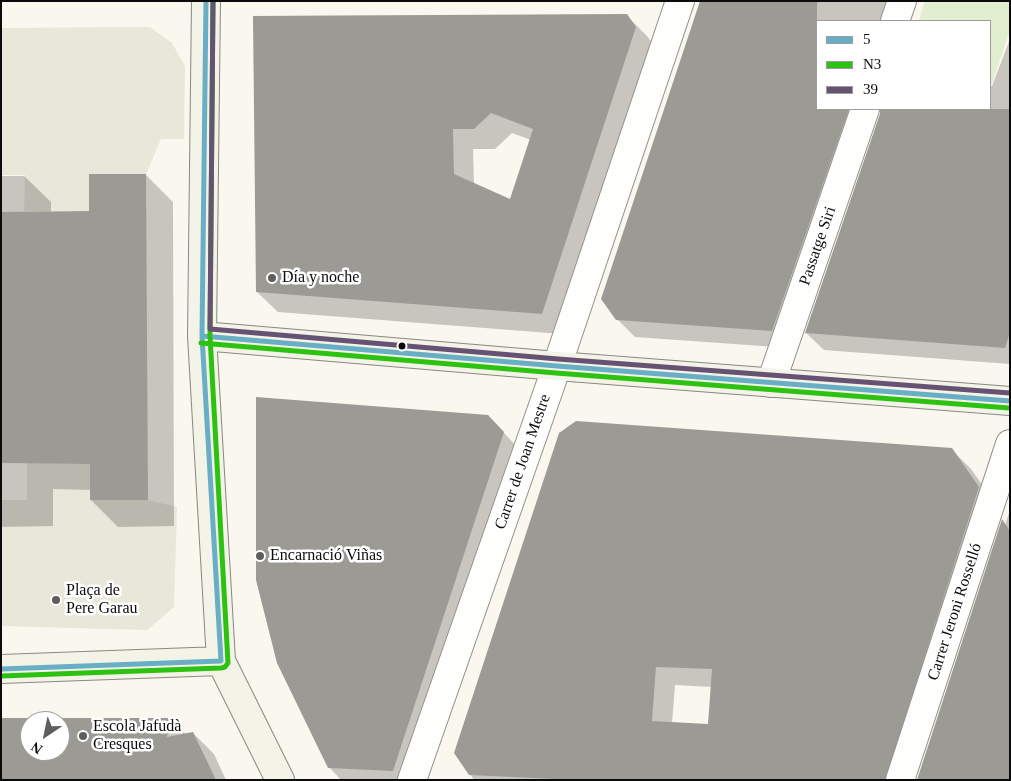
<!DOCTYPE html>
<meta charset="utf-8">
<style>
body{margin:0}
#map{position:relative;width:1011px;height:781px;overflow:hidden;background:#f9f7ee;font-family:"Times New Roman",serif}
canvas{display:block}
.frame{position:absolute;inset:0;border:2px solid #0b0b0b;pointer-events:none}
.legend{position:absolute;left:816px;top:20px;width:175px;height:90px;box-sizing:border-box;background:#fff;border:1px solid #9d9d9d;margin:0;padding:6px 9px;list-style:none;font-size:15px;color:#0b0b0b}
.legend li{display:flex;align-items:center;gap:10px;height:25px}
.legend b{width:25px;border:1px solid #9d9d9d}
.north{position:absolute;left:20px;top:711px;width:50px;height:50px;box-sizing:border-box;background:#fff;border:1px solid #9d9d9d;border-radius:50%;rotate:214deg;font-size:14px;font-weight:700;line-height:20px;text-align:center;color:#0b0b0b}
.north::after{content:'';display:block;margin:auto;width:18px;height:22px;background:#5e5e5a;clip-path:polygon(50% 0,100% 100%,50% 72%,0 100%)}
</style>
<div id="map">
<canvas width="1011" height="781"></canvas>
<div class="frame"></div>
<ul class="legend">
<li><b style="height:6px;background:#68aec4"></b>5</li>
<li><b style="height:6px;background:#2dc212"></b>N3</li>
<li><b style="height:6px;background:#665273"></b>39</li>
</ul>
<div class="north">N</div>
</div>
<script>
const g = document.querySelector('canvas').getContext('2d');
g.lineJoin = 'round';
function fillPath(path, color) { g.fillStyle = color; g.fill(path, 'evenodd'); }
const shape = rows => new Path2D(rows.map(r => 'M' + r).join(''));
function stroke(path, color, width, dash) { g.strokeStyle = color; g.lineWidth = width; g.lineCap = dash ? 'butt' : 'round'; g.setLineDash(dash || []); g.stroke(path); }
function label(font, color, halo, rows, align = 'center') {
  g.font = font + ' "Times New Roman",serif'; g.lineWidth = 5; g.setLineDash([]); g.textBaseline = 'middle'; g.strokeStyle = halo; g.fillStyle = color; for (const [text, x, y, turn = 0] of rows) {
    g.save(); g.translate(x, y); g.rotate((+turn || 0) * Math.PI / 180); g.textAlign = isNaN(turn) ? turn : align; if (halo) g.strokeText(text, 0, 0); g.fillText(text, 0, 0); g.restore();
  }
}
fillPath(shape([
 [925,1,1010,1,1010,30,992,84,990,84,990,21,919,21]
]), '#e1eecf');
fillPath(shape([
 [150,27,172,43,185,66,184,139,161,139,146,174,89,174,89,211,24,211,25,175,1,175,1,28],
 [27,463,90,464,90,500,148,500,177,507,174,607,147,630,1,626,1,500,27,500]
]), '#e9e6da');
fillPath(shape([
 [783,1,904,1,898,21,817,21,817,109,990,109,990,85,992,86,1010,39,1010,364,824,350,806,333,881,111,873,114,790,348,635,337,617,319],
 [626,15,647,36,656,48,562,334,278,312,257,292,254,16],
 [512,133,531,140,510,201,474,184,473,149,495,149],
 [146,175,173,202,174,526,118,527,91,500,91,490,53,489,53,526,1,527,1,176,24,176,51,202,51,212,90,212],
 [488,416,522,452,415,780,341,780,329,767],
 [952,450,971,469,998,507,897,780,474,780,456,753],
 [675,685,712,687,710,725,672,723],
 [1010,510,1010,780,1005,525],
 [171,719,186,734,193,733,214,754,226,780,1,780,1,720],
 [30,721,60,721,60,751,30,751]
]), '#0003');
fillPath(shape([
 [700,1,817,1,817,109,849,109,772,331,616,320,601,299],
 [627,14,636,27,542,314,256,292,253,16],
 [491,113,533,129,510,199,454,174,453,129,474,129],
 [880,109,1010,109,1010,332,1005,348,805,333,880,114],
 [89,174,146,174,148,500,90,500,90,464,1,463,1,212,89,211],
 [256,397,488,415,504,432,393,771,328,768,277,663,256,580],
 [576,421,952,448,979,487,885,780,577,780,469,775,454,753,559,433],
 [656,667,712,669,708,724,652,721],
 [1002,519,1010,531,1010,780,917,780],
 [1,718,171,718,167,737,193,732,216,780,1,780],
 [30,721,60,721,60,751,30,751]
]), '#9c9a95');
const street = shape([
 [895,21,902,1],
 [771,383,865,109],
 [412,780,557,366,680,1],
 [900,780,1010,444]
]);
const secondary = shape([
 [202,336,557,366,1010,401],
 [221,661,280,780],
 [1,669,221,661,202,336,206,1]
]);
stroke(street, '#92918d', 30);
stroke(secondary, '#898884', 30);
stroke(street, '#fefefc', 28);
stroke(secondary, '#f4f3e7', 28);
stroke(shape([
 [202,336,557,366,1010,401],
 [1,669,221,661,202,336,206,1]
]), '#68aec4', 5);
stroke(shape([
 [201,343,556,373,1009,408],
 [1,676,221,668,225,667,228,663,210,336,213,1]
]), '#2dc212', 5);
stroke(shape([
 [213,1,210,329,558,359,1010,393]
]), '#665273', 5);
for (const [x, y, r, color] of [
 [272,278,5,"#5e5e5a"],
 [402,346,4.5,"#0b0b0b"],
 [260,556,5,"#5e5e5a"],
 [56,600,5,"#5e5e5a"],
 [83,736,5,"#5e5e5a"]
]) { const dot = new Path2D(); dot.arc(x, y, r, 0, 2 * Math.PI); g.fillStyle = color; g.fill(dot); stroke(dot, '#fff', 2); }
label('16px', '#0b0b0b', '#fff', [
 ["Passatge Siri",818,246,-71],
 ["Carrer de Joan Mestre",523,462,-71],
 ["Carrer Jeroni Rosselló",955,612,-72]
]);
label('16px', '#0b0b0b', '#fff', [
 ["Día y noche",282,278],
 ["Encarnació Viñas",270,556],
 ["Plaça de",66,591],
 ["Pere Garau",66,609],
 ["Escola Jafudà",93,727],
 ["Cresques",93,745]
], 'left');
</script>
